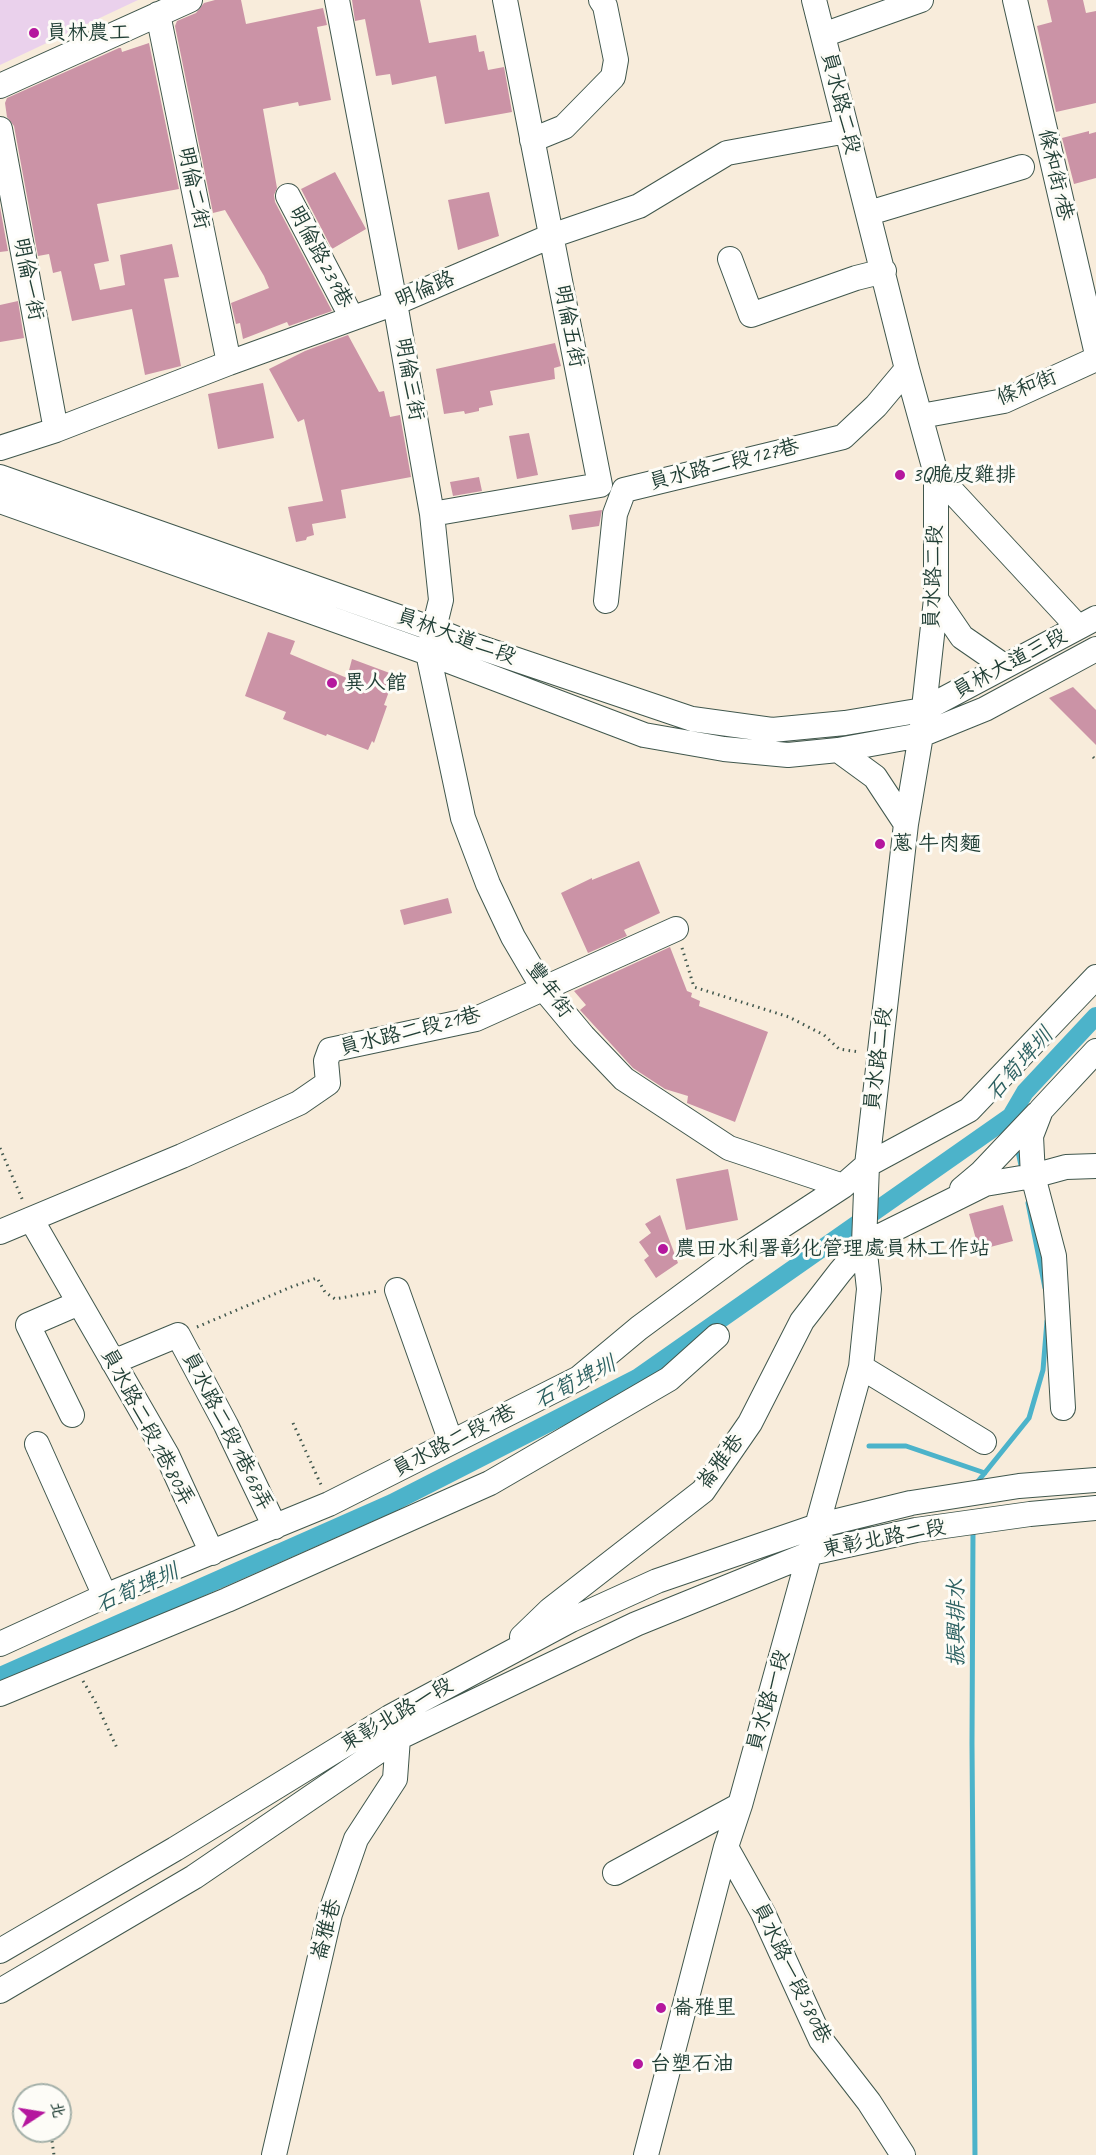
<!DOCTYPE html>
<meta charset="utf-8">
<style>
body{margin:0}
#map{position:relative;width:1096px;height:2155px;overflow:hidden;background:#f8ecdb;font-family:Caveat,"LXGW WenKai TC",sans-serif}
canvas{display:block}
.north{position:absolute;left:12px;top:2083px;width:60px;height:60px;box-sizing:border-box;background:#fdfcf7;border:2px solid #a4b0a9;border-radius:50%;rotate:78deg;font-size:16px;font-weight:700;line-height:24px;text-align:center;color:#1f3d34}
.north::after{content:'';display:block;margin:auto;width:21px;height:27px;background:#b5179e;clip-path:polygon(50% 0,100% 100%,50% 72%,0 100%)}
</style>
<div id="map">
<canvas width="1096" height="2155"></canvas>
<div class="north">北</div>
</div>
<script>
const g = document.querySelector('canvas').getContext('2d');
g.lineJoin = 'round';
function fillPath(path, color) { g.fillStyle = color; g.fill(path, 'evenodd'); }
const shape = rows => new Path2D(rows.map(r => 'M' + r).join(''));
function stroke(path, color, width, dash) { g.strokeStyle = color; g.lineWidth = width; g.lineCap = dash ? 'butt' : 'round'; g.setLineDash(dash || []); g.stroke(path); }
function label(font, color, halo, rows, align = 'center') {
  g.font = font + ' Caveat,"LXGW WenKai TC",sans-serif'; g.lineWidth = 6; g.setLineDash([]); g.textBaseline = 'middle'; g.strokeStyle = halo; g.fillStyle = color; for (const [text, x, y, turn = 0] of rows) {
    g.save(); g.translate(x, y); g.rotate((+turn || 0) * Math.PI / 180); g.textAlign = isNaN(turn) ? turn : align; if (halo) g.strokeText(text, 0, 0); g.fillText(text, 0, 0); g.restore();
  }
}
fillPath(shape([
 [0,0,138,0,0,65]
]), '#ead1ec');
stroke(shape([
 [1011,1116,1014,1129],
 [1017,1147,1022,1170],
 [1028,1203,1045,1288],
 [869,1446,906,1446,985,1473],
 [975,1485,1029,1418,1043,1370,1047,1321],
 [973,1530,972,1743,975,2155]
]), '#4cb3ca', 5);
stroke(shape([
 [0,1676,392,1503,637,1378,1011,1116,1025,1092,1096,1016]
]), '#4cb3ca', 18);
fillPath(shape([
 [215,0,241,0,246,24,323,8,327,25,317,27,331,100,299,106,298,102,263,109,277,188,274,195,275,202,332,311,289,326,287,322,243,339,240,323,236,324,231,303,269,288,264,276,225,210,213,213,175,26,177,21,196,13,204,3],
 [352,0,420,0,429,43,476,35,479,52,484,51,488,70,504,67,512,112,445,124,436,76,392,85,390,74,376,76,365,19,355,21],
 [1047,0,1083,0,1086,13,1096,11,1096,103,1056,112,1037,26,1052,22],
 [149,43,179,189,97,204,109,261,94,264,100,290,125,285,120,255,172,244,179,277,164,279,181,366,145,375,132,309,72,321,61,271,53,273,49,254,38,256,14,126,7,117,5,103,7,98,119,48,121,48,122,52],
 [1089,131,1089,134,1096,132,1096,178,1074,184,1062,138],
 [335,172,366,229,332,249,301,189],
 [489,192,499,236,458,250,448,200],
 [0,207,8,251,0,252],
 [18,301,24,338,0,342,0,305],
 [348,335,379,392,384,391,390,417,400,415,411,477,341,490,346,518,312,524,314,535,307,537,306,540,296,542,288,507,323,501,304,419,298,422,269,369,305,351],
 [555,343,561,366,554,368,555,379,490,391,493,405,479,408,479,411,465,414,464,411,444,414,436,369],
 [263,383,274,438,218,449,208,394],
 [529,433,538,475,517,479,509,436],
 [479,477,482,491,453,496,450,482],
 [602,510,599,526,572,530,569,515],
 [268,632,295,641,290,654,347,678,352,659,395,675,384,705,387,706,374,743,372,741,368,750,327,734,326,736,283,719,286,712,245,696],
 [1073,687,1096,710,1096,745,1049,698],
 [639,861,660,913,624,930,627,936,588,953,561,893,592,878,592,880],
 [448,898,452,913,404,925,400,910],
 [670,947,687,991,692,993,691,997,700,1001,699,1006,768,1032,735,1122,687,1103,688,1096,665,1089,633,1068,580,1010,586,1005,574,991],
 [728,1169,738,1220,686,1230,676,1179],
 [1003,1205,1013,1241,979,1250,969,1214],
 [660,1215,678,1263,656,1278,644,1260,649,1256,639,1242,651,1233,645,1224]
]), '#cb93a6');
const minor = shape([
 [337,0,395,303,432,514,441,600,428,653,463,818,488,884,513,937,543,988,583,1036,624,1079,729,1148,843,1186],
 [1015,0,1096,350],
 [158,14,229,363],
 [823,35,921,0],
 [0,86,190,0],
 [0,129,56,430],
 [532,140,564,127,613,77,616,60,605,6,601,0],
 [288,196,352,318],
 [869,213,1022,167],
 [730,259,751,315,856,278,884,271],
 [921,416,1004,401,1096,359],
 [0,448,56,430,229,363,395,303,551,236,639,206,727,153,847,131],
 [936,474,1078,627],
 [0,477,433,629,467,643,692,719,772,730,845,723,923,710,1096,618],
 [0,501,428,653,644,735,724,749,788,755,838,750,921,735,985,709,1096,649],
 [432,514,600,485,505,0],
 [936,599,962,637,1004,666],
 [606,601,615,514,624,490,843,437,876,406,907,369],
 [838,750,875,777,906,824],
 [962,1189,981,1173,1037,1114],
 [31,1219,167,1455,212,1553],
 [0,1232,182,1156,299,1103,328,1083,326,1061,330,1050,476,1019,676,929],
 [397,1290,451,1442],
 [113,1362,178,1335,226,1425,275,1527],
 [861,1367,984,1442],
 [1063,1408,1054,1256,1033,1176,1031,1136,1041,1110,1096,1051],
 [72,1415,28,1325,79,1303],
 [37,1444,105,1596],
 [522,1637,550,1610,703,1491,750,1423,802,1321,840,1272,864,1244,985,1184,1033,1176,1066,1167,1096,1166],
 [0,1644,105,1596,329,1504,579,1378,639,1328,739,1254,843,1186,867,1165,969,1110,1096,977],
 [0,1694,227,1600,490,1483,669,1379,717,1336],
 [726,1847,763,1913,821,2040,869,2102,903,2155],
 [615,1873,740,1805],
 [0,1951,175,1849,390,1717,571,1620,657,1581,817,1526,911,1503,1019,1486,1096,1480],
 [0,1991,194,1877,398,1738,636,1624,811,1553,916,1530,1030,1514,1096,1508],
 [274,2155,330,1914,356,1839,395,1779,398,1738,394,1728],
 [646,2155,726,1847,740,1805,861,1367,869,1289,864,1244,867,1165,906,824,921,735,936,599,936,474,907,369,814,0]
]);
stroke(minor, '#40574d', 26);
stroke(shape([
 [1093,757,1096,760],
 [682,948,694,987,789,1017,824,1035,839,1049,859,1052],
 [0,1148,23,1201],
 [197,1327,291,1287,317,1278,325,1292,335,1299,379,1291],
 [293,1423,322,1487],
 [83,1681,95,1701,117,1748],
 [52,2141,54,2155]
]), '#40574d', 3, [1.5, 4.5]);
stroke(minor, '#fff', 24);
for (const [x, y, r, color] of [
 [34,33,6,"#b5179e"],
 [900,475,6,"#b5179e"],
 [332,683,6,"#b5179e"],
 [880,844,6,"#b5179e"],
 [663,1249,6,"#b5179e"],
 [661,2008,6,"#b5179e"],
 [638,2064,6,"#b5179e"]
]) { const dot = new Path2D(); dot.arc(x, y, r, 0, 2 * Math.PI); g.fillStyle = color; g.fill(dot); stroke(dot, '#fdfcf7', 2); }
label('21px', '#1f3d34', '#fdfcf7', [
 ["員林農工",46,33],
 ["3Q脆皮雞排",912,475],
 ["異人館",344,683],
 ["蔥 牛肉麵",892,844],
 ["農田水利署彰化管理處員林工作站",675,1249],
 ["崙雅里",673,2008],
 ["台塑石油",650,2064]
], 'left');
label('21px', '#1f3d34', '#fdfcf7', [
 ["員水路二段",840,103,76],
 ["條和街1巷",1055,175,77],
 ["明倫二街",193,188,78],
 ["明倫路239巷",320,257,62],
 ["明倫一街",28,279,79],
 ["明倫路",425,290,-23],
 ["明倫五街",569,326,79],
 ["明倫三街",409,379,80],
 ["條和街",1027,388,-22],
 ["員水路二段127巷",724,465,-14],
 ["員水路二段",934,577,-88],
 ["員林大道二段",456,637,20],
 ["員林大道三段",1010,664,-28],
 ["豐年街",549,990,54],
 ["員水路二段21巷",410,1032,-14],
 ["員水路二段",879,1059,-83],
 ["員水路二段1巷80弄",147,1427,62],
 ["員水路二段1巷68弄",227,1431,63],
 ["員水路二段1巷",454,1441,-27],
 ["崙雅巷",721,1462,-53],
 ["東彰北路二段",884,1539,-11],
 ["員水路一段",769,1701,-74],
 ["東彰北路一段",397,1715,-30],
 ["崙雅巷",327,1930,-75],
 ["員水路一段580巷",791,1973,64]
]);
label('italic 22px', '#2c6061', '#fdfcf7', [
 ["石筍埤圳",1020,1065,-49],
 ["石筍埤圳",575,1383,-27],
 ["石筍埤圳",137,1589,-24],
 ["振興排水",957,1623,-90]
]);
</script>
